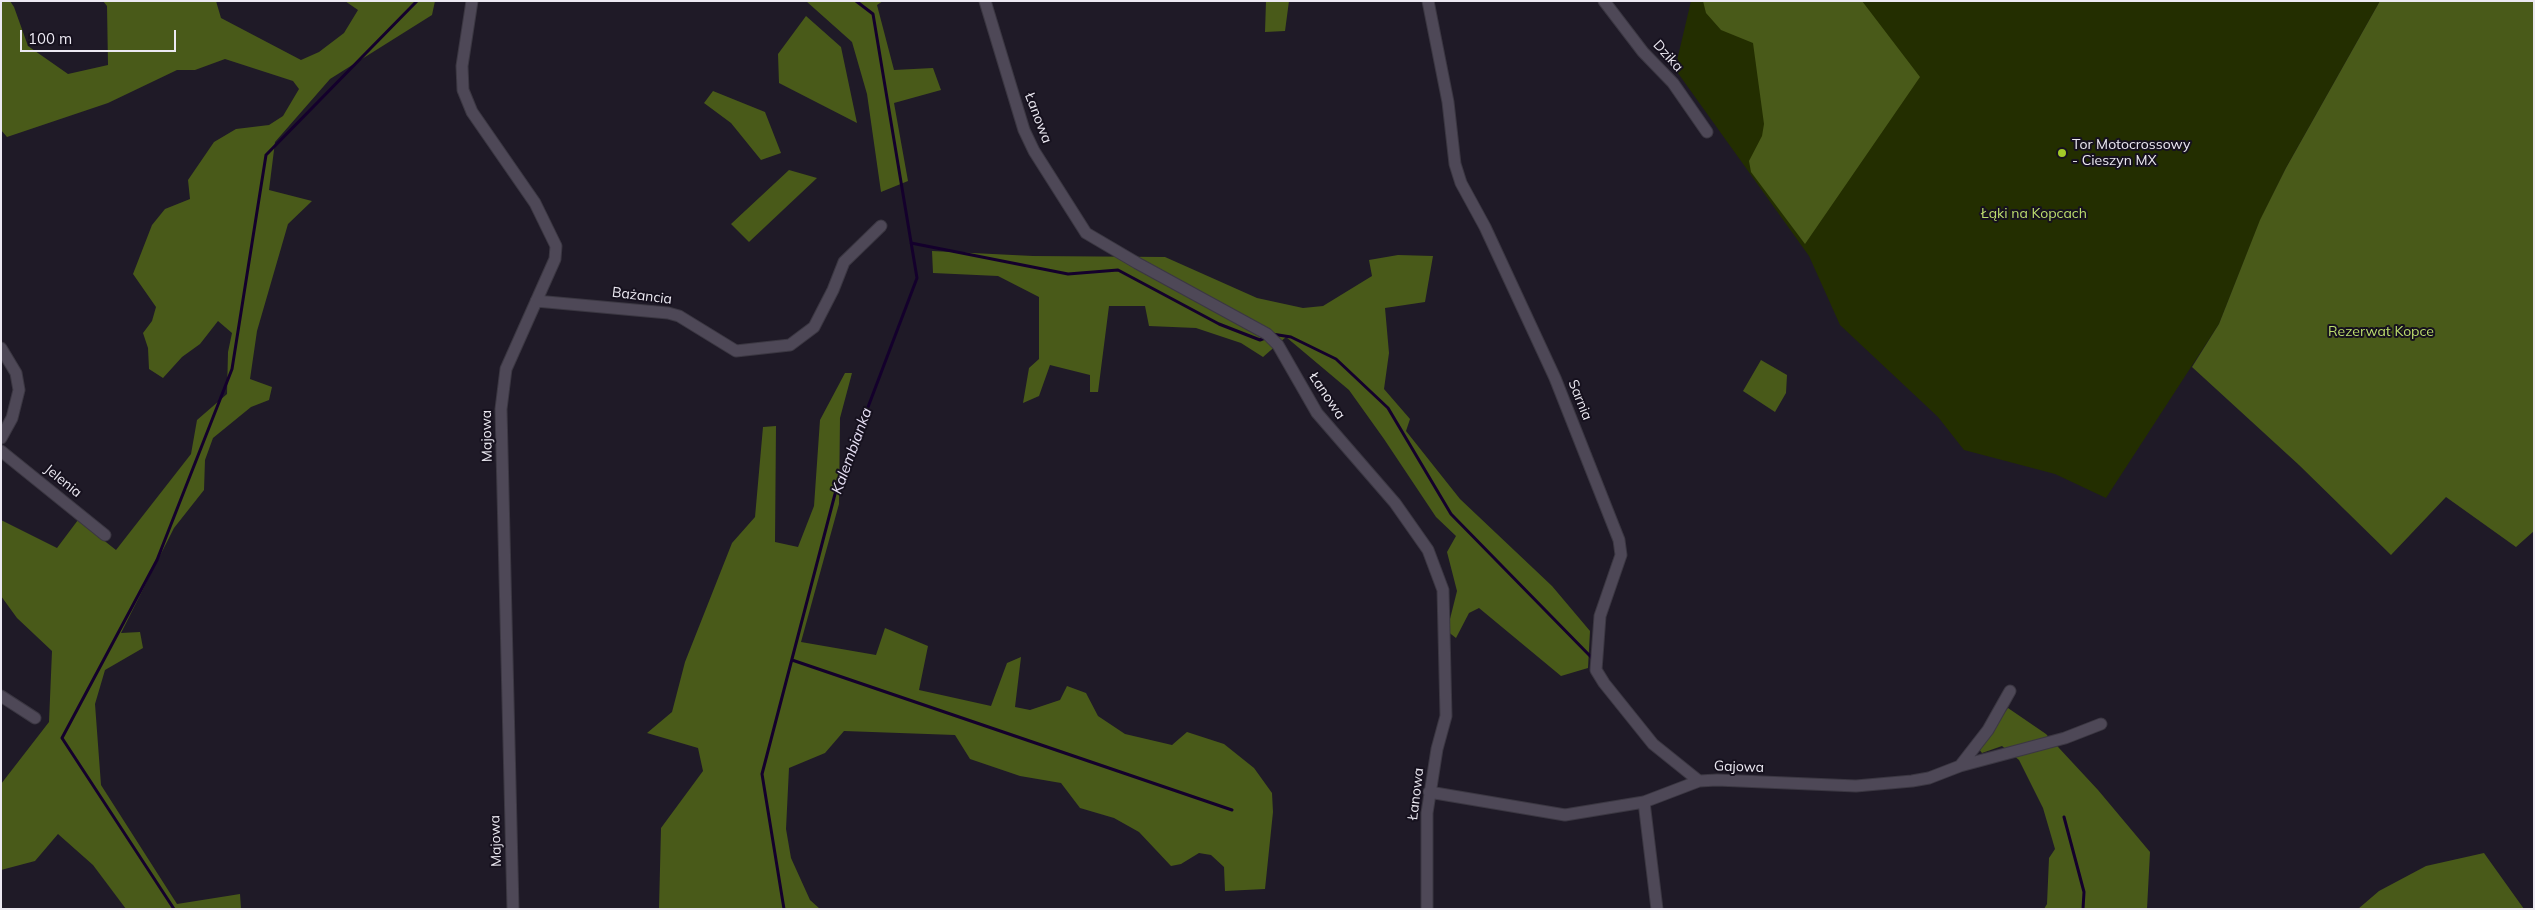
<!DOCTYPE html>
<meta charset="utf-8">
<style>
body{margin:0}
#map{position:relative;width:2535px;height:910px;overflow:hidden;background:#1f1a27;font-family:Mulish,sans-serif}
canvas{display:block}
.frame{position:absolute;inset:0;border:2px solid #ece9f2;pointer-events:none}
.scale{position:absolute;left:20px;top:30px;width:156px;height:22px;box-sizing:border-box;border:2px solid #ece9f2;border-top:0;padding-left:6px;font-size:15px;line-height:18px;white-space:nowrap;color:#ece9f2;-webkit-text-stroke:4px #16111e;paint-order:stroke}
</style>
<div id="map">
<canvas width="2535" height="910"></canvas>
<div class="frame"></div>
<div class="scale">100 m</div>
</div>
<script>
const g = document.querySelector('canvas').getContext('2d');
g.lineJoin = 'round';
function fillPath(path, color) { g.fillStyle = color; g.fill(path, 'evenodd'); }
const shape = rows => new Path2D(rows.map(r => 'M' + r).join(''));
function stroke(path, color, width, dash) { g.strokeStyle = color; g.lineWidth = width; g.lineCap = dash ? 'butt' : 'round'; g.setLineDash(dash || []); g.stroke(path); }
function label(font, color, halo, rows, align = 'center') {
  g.font = font + ' Mulish,sans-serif'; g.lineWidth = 4; g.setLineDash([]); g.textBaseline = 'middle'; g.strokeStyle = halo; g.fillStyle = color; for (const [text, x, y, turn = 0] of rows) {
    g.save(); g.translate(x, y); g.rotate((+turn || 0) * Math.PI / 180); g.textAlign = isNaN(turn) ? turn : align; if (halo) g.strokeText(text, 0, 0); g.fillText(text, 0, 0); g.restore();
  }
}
fillPath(shape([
 [1691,1,2380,1,2286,168,2260,221,2219,324,2106,498,2055,474,1964,450,1938,417,1840,325,1809,256,1675,69]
]), '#232e00');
fillPath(shape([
 [1,1,10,1,14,7,28,46,68,74,108,65,107,6,103,1,216,1,221,18,301,60,319,52,344,33,358,10,345,1,435,1,432,15,330,79,275,142,269,190,312,201,288,224,257,331,250,379,272,387,269,400,251,407,213,438,205,460,204,490,174,528,121,633,140,632,143,648,105,670,95,704,101,785,177,904,240,894,241,909,126,909,93,865,58,834,35,861,1,870,1,784,49,722,52,651,17,618,1,596,1,520,57,548,78,520,116,550,191,454,197,420,227,394,228,352,232,333,218,321,200,344,182,357,163,378,149,369,148,348,143,333,152,321,156,307,133,274,152,225,165,209,190,199,188,180,214,142,236,129,269,125,283,116,299,89,293,81,225,59,195,70,177,70,108,103,7,137,1,130],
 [806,1,883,1,877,5,894,70,933,68,941,90,894,103,908,181,881,192,867,94,852,42],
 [1266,1,1289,1,1285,31,1265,32],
 [1703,1,1862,1,1920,77,1805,244,1751,172,1749,161,1762,136,1764,124,1753,43,1721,30,1706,13],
 [2380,1,2534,1,2534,531,2516,547,2446,497,2391,555,2299,465,2192,367,2219,324,2260,220,2286,168],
 [806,16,841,47,857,123,779,83,778,54],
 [713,91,765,112,781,153,761,160,731,123,704,103],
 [789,170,817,178,749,242,731,224],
 [932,251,1033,256,1165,257,1257,298,1303,308,1323,306,1372,276,1369,260,1398,255,1433,256,1425,302,1385,308,1389,353,1384,389,1410,419,1406,431,1460,499,1552,586,1590,631,1588,668,1561,676,1479,608,1469,613,1456,638,1447,631,1457,591,1447,552,1456,536,1436,517,1384,439,1349,390,1286,337,1263,357,1241,343,1196,328,1149,326,1145,306,1109,306,1098,392,1090,392,1090,375,1050,365,1039,396,1023,403,1029,368,1039,359,1039,297,998,276,933,273],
 [1761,360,1787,375,1786,393,1775,412,1743,391],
 [845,373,852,373,840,418,839,504,801,642,876,655,885,628,928,646,919,690,991,706,1007,663,1021,657,1015,707,1030,710,1060,700,1067,686,1086,693,1098,716,1125,734,1172,745,1187,732,1224,744,1254,768,1272,793,1273,812,1265,889,1225,891,1224,867,1211,855,1199,853,1181,864,1171,866,1139,832,1114,818,1080,808,1061,783,1020,776,970,759,955,735,844,731,825,753,789,768,786,829,791,858,810,900,820,909,659,909,661,828,703,771,698,748,647,733,672,712,685,662,732,543,755,517,763,427,776,426,775,542,798,547,814,506,820,420],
 [2008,708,2046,734,2098,790,2150,852,2147,909,2044,909,2047,904,2049,858,2055,849,2043,808,2019,760,2002,746,1982,753,1978,748],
 [2484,853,2524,909,2358,909,2379,891,2426,866]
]), '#495a19');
stroke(shape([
 [911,243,1068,274,1118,270,1219,324,1260,340,1265,338],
 [1272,334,1291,337,1336,359,1388,408,1451,514,1593,659],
 [792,660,1232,810],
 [2064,817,2084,892,2083,909],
 [174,909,62,738,157,560,232,369,266,155,417,1],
 [784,909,762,774,835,494,917,278,873,14,856,1]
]), '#14002c', 3);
const minor = shape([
 [472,1,462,66,463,90,472,112,535,203,556,246,555,259,506,369,501,409,513,909],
 [985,1,1024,130,1034,151,1086,233,1137,263,1267,334,1278,345,1317,413,1395,503,1428,550,1443,590,1446,716,1437,749,1427,813,1427,909],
 [1428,1,1448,102,1455,164,1461,183,1485,227,1555,378,1619,540,1621,555,1600,616,1596,670,1604,683,1653,744,1699,781],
 [1604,1,1643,52,1673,83,1707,132],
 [536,301,668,313,679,316,736,351,790,345,814,327,833,290,844,262,881,226],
 [1,348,16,373,19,390,12,418,1,438],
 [1,451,105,535],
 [1,696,35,718],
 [1960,766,1988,730,2010,691],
 [1429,792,1565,815,1644,802,1699,781,1717,780,1856,786,1912,781,1929,778,1960,766,2065,738,2101,724],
 [1644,802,1657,909]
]);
stroke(minor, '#3b3742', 13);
stroke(minor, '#4e4857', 11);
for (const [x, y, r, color] of [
 [2062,153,5,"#a2c928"]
]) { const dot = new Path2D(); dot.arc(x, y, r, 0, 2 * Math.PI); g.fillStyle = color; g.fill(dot); stroke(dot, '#16111e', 2); }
label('14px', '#ece9f2', '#16111e', [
 ["Dzika",1668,56,48],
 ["Łanowa",1038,118,69],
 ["Bażancia",642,296,7],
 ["Łanowa",1327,396,56],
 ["Sarnia",1580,400,68],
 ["Majowa",487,436,-91],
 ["Jelenia",63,481,39],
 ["Gajowa",1739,767,2],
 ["Łanowa",1416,794,-83],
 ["Majowa",496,841,-92]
]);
label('14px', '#ece9f2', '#16111e', [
 ["Tor Motocrossowy",2072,145],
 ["- Cieszyn MX",2072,161]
], 'left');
label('14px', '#bdde6e', '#16111e', [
 ["Łąki na Kopcach",2034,214],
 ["Rezerwat Kopce",2381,332]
]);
label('italic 15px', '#e7e0f5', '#16111e', [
 ["Kalembianka",852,451,-70]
]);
</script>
